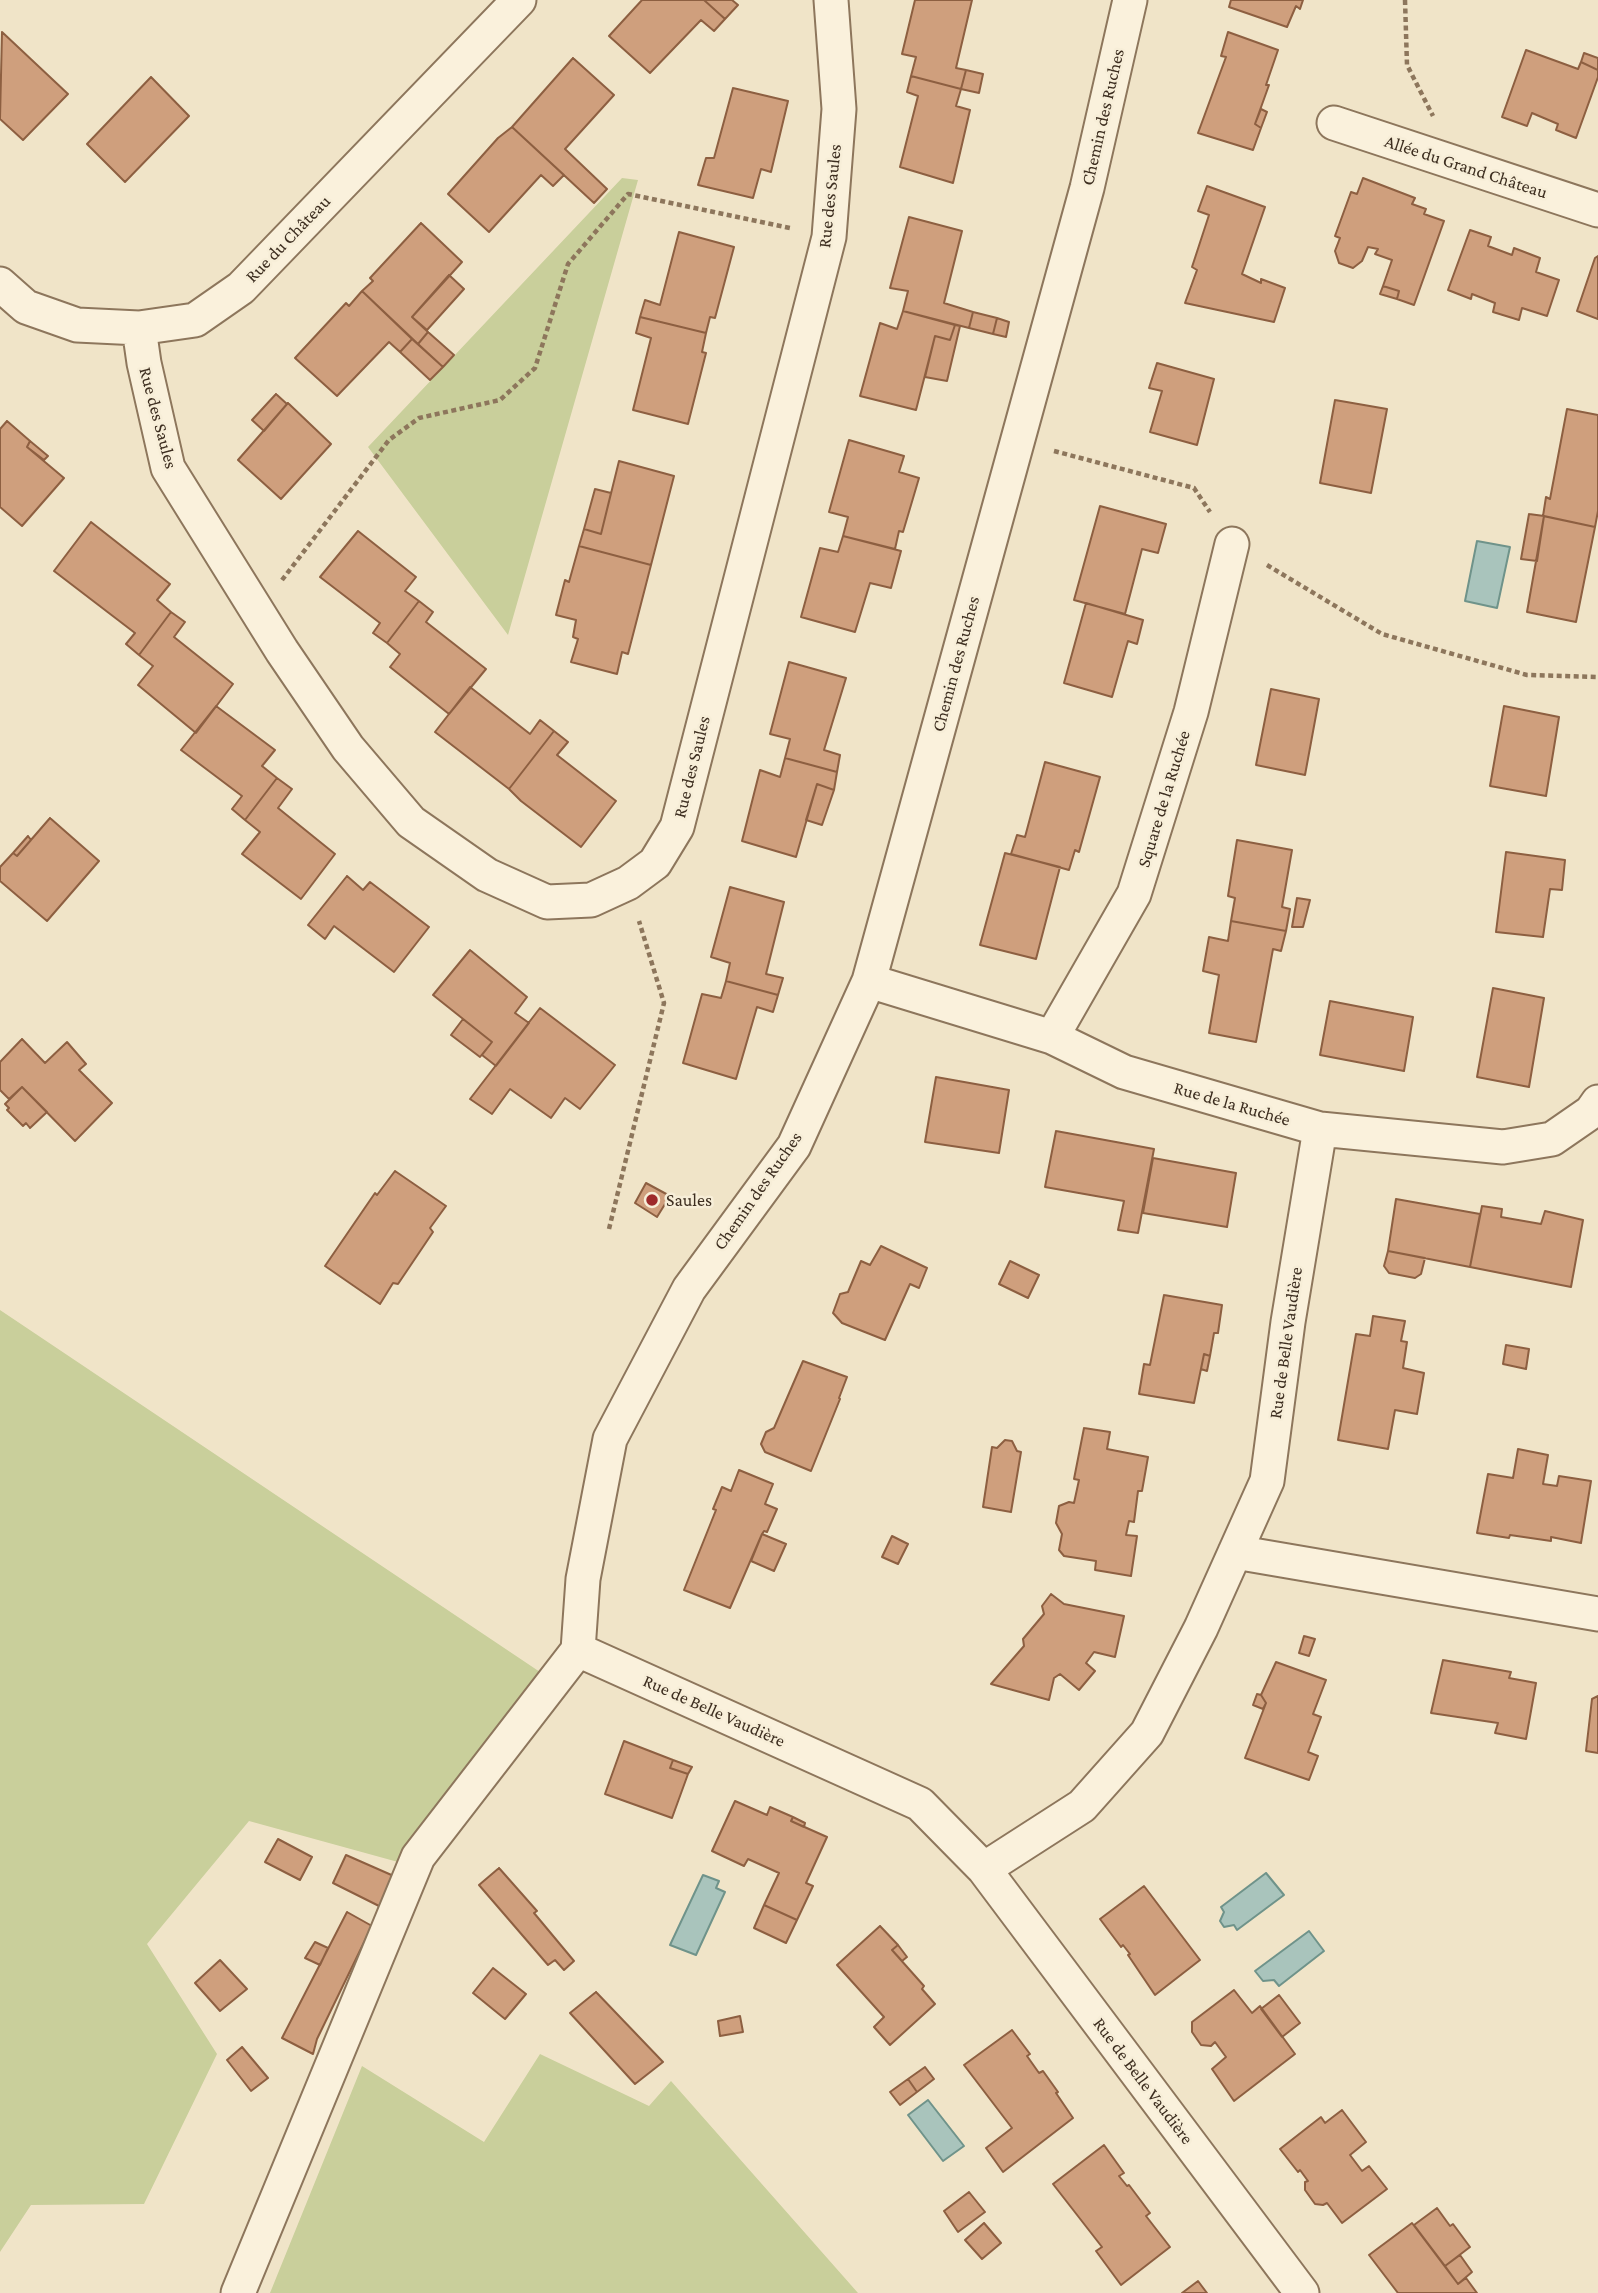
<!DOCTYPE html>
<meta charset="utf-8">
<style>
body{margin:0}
canvas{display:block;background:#f0e4c8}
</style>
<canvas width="1598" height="2293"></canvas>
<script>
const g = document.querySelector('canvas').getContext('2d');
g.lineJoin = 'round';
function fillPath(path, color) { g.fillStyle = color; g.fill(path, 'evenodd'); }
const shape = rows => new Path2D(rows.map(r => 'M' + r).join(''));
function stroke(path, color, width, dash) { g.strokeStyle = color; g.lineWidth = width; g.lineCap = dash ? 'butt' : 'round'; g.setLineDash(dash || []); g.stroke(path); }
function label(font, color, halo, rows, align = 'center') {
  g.font = font + ' "Crimson Pro",serif'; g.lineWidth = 5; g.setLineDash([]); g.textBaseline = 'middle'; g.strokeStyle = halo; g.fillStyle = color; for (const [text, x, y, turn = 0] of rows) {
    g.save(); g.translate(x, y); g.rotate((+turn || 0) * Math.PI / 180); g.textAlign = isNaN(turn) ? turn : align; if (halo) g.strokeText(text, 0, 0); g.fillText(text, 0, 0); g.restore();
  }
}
fillPath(shape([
 [622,178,638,180,508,635,368,447],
 [0,1310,540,1672,422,1827,398,1862,249,1821,147,1944,217,2054,144,2204,31,2205,0,2252],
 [540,2054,649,2106,671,2081,858,2293,270,2293,362,2066,484,2142]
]), '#c9cf9b');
const water = shape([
 [1477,541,1510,547,1497,608,1465,601,1477,541],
 [1266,1873,1284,1895,1237,1930,1234,1925,1224,1927,1220,1921,1224,1912,1221,1907,1266,1873],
 [703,1875,719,1881,716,1888,725,1892,696,1955,670,1945,703,1875],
 [1309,1931,1324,1951,1279,1986,1274,1980,1263,1981,1255,1971,1309,1931],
 [928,2100,964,2146,943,2161,908,2115,928,2100]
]);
fillPath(water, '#a9c4bc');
stroke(water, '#6f938a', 2);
const building = shape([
 [642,0,704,0,725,19,714,31,701,20,650,73,609,36,642,0],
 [704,0,732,0,738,5,725,19,704,0],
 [915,0,972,0,956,68,966,70,961,89,911,76,916,57,902,54,915,0],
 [1231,0,1303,0,1300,9,1296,6,1287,27,1229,7,1231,0],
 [2,32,68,94,23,140,0,119,2,32],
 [1228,32,1278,50,1266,85,1269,85,1255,124,1261,128,1253,150,1198,133,1226,57,1221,56,1228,32],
 [1526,50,1578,69,1581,62,1598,70,1598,77,1576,138,1556,130,1558,124,1532,113,1527,126,1502,117,1526,50],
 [1584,53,1598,58,1598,70,1581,62,1584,53],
 [573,58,614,95,565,149,607,189,594,203,512,127,573,58],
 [966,70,983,74,979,93,961,89,966,70],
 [911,76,961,89,956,106,970,110,953,183,900,167,918,96,907,92,911,76],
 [151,77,189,116,125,182,87,144,151,77],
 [733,88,788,101,771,172,761,169,753,198,698,185,706,158,714,158,733,88],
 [1261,109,1267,112,1261,128,1255,124,1261,109],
 [512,127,564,175,553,186,541,175,489,232,448,194,498,138,512,127],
 [1363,178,1415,198,1412,204,1426,209,1424,214,1444,221,1414,305,1397,299,1399,291,1383,286,1392,260,1375,254,1378,249,1368,247,1362,261,1353,268,1339,263,1335,251,1340,238,1335,236,1351,192,1357,194,1363,178],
 [1207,186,1265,207,1242,274,1261,283,1261,279,1285,288,1274,322,1185,303,1197,270,1192,267,1209,215,1198,211,1207,186],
 [909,217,962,231,944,303,973,312,969,328,903,311,908,291,890,288,909,217],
 [421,223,462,262,412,317,428,332,418,344,362,291,373,281,370,278,421,223],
 [1470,230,1491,237,1488,246,1512,255,1514,248,1540,258,1536,272,1559,280,1547,316,1522,308,1519,320,1493,312,1495,303,1472,294,1471,299,1448,290,1470,230],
 [679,232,734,247,715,318,710,317,706,333,640,317,645,300,660,305,679,232],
 [1598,256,1598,319,1577,311,1595,258,1598,256],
 [449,275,464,289,427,330,412,317,449,275],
 [1383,286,1399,291,1397,299,1380,294,1383,286],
 [362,291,412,339,400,352,389,342,337,396,295,358,346,303,349,306,362,291],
 [903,311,955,325,950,340,935,336,916,410,860,396,880,323,897,329,903,311],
 [973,312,997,318,993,334,969,328,973,312],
 [640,317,706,333,702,352,706,353,688,424,633,410,651,338,636,333,640,317],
 [997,318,1009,322,1006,337,993,334,997,318],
 [955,325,960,326,947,381,925,377,935,336,950,340,955,325],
 [428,332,454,355,443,367,418,344,428,332],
 [412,339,443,367,430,380,400,352,412,339],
 [1157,363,1214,379,1197,445,1150,432,1162,391,1149,388,1157,363],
 [276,394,287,404,264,431,252,420,276,394],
 [1335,400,1387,409,1371,493,1320,483,1335,400],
 [288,403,331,444,281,499,238,460,288,403],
 [1567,409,1598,415,1598,511,1595,527,1543,516,1546,497,1550,499,1567,409],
 [7,421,30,441,27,447,64,478,22,526,0,507,0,429,7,421],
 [849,440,904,456,899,472,919,478,903,532,899,531,895,549,843,536,848,517,829,512,849,440],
 [30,441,48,456,44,460,27,447,30,441],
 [619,461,674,476,651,565,579,546,584,529,601,534,619,461],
 [595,489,611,493,601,534,584,529,595,489],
 [1100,506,1166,524,1158,553,1142,549,1125,614,1074,600,1100,506],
 [1529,514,1544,516,1537,561,1521,559,1529,514],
 [1544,516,1595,527,1576,622,1527,612,1544,516],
 [91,522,170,584,157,600,171,612,139,655,126,644,135,633,54,571,91,522],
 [358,531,416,577,405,591,419,601,387,643,373,633,380,623,320,577,358,531],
 [843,536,901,551,891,588,870,583,855,632,801,617,820,548,838,552,843,536],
 [579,546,651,565,628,654,622,652,617,674,571,662,578,639,573,637,576,620,556,615,565,580,569,582,579,546],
 [419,601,433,612,426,622,486,669,449,714,390,667,400,654,387,643,419,601],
 [1086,603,1143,620,1137,644,1128,641,1112,697,1064,683,1086,603],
 [171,612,185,622,174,637,233,684,196,733,138,685,153,666,139,655,171,612],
 [789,662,846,678,824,750,840,755,837,772,785,758,790,739,770,734,789,662],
 [470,687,530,734,540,720,554,731,509,789,435,732,470,687],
 [1271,689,1319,699,1305,775,1256,765,1271,689],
 [216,706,275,750,262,766,277,778,245,820,232,809,242,796,181,750,216,706],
 [1504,706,1559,717,1546,796,1490,786,1504,706],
 [554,731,568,742,557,755,616,801,581,847,521,801,509,789,554,731],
 [785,758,837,772,834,790,817,784,796,857,742,841,760,770,780,777,785,758],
 [1045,762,1100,777,1079,852,1075,850,1069,870,1011,854,1017,835,1025,837,1045,762],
 [277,778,292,789,278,808,335,854,301,899,242,854,260,832,245,820,277,778],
 [817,784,834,790,822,825,806,820,817,784],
 [50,818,99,861,47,921,0,881,0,867,13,853,17,856,50,818],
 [28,836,31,840,17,856,13,853,28,836],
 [1237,840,1292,850,1282,907,1290,909,1286,931,1231,921,1235,898,1228,896,1237,840],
 [1506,852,1565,860,1562,890,1550,889,1543,937,1496,932,1506,852],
 [1005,853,1060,867,1036,959,980,945,1005,853],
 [347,876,363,890,370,882,429,927,394,972,334,926,325,939,308,925,347,876],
 [730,887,784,902,766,974,783,978,778,995,726,981,730,963,711,957,730,887],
 [1297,898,1310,900,1303,927,1292,927,1297,898],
 [1231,921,1286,931,1281,951,1273,949,1256,1042,1209,1033,1219,975,1203,971,1209,937,1228,941,1231,921],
 [470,950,527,997,515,1013,529,1023,496,1066,482,1055,492,1042,433,995,470,950],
 [726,981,778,995,773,1012,757,1007,736,1079,683,1063,702,994,721,998,726,981],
 [1493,988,1544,998,1529,1087,1477,1077,1493,988],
 [1330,1001,1413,1017,1404,1071,1320,1055,1330,1001],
 [540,1008,615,1065,580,1109,565,1098,551,1118,510,1089,492,1114,470,1099,540,1008],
 [463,1019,492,1042,480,1057,451,1035,463,1019],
 [22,1039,45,1063,67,1042,86,1064,79,1070,112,1103,75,1141,22,1087,9,1099,0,1090,0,1062,22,1039],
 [936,1077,1009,1090,999,1153,925,1142,936,1077],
 [22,1087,47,1112,30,1128,26,1123,23,1126,7,1110,9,1108,5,1104,22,1087],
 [1056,1131,1154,1149,1138,1233,1118,1230,1124,1201,1045,1187,1056,1131],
 [1153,1158,1236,1173,1227,1227,1143,1213,1153,1158],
 [395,1171,446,1206,430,1228,433,1232,398,1284,393,1283,380,1304,325,1266,375,1193,377,1195,395,1171],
 [646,1183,670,1196,657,1217,635,1203,646,1183],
 [1396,1199,1480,1214,1470,1267,1388,1251,1396,1199],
 [1482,1206,1502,1209,1501,1217,1541,1224,1545,1211,1583,1220,1571,1287,1470,1267,1482,1206],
 [881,1246,927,1268,919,1288,910,1284,885,1340,842,1323,833,1313,840,1294,848,1292,861,1261,870,1265,881,1246],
 [1388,1251,1425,1258,1421,1274,1415,1278,1389,1273,1384,1266,1388,1251],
 [1010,1261,1039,1275,1028,1298,999,1284,1010,1261],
 [1164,1295,1222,1305,1218,1333,1214,1333,1210,1356,1204,1354,1194,1403,1139,1394,1144,1364,1150,1365,1164,1295],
 [1373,1316,1405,1321,1401,1341,1407,1342,1403,1368,1424,1373,1417,1414,1395,1410,1388,1449,1338,1440,1356,1334,1370,1336,1373,1316],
 [1506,1345,1529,1349,1526,1369,1503,1364,1506,1345],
 [1204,1354,1210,1356,1207,1371,1201,1369,1204,1354],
 [803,1361,847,1377,839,1398,840,1399,811,1471,765,1452,761,1444,766,1432,774,1428,803,1361],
 [1084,1428,1110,1432,1107,1449,1148,1457,1142,1491,1138,1491,1134,1522,1129,1521,1126,1535,1137,1536,1131,1576,1095,1570,1096,1561,1064,1556,1059,1550,1062,1534,1056,1523,1059,1506,1069,1502,1074,1503,1079,1480,1074,1479,1084,1428],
 [1005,1440,1012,1441,1017,1451,1021,1452,1011,1512,983,1507,992,1447,997,1448,1005,1440],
 [1518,1449,1548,1455,1543,1484,1557,1486,1559,1476,1591,1481,1581,1543,1551,1537,1551,1541,1510,1535,1509,1538,1477,1533,1488,1474,1513,1478,1518,1449],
 [739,1470,773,1484,765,1504,777,1509,767,1532,764,1531,762,1534,730,1608,684,1590,716,1510,713,1509,722,1487,731,1491,739,1470],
 [762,1534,786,1544,774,1571,751,1561,762,1534],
 [892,1536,908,1544,898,1564,882,1557,892,1536],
 [1051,1594,1064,1604,1124,1616,1115,1657,1094,1652,1086,1663,1095,1671,1079,1690,1060,1674,1054,1678,1049,1700,991,1684,1024,1646,1023,1639,1044,1614,1042,1606,1051,1594],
 [1304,1636,1315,1639,1309,1656,1299,1653,1304,1636],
 [1443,1660,1511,1672,1509,1678,1536,1683,1526,1739,1495,1733,1498,1723,1431,1713,1443,1660],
 [1276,1662,1326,1680,1313,1714,1321,1717,1308,1752,1318,1756,1309,1780,1245,1758,1266,1703,1261,1695,1276,1662],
 [1257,1694,1261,1695,1266,1703,1263,1709,1253,1705,1257,1694],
 [1598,1696,1598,1753,1586,1751,1592,1699,1598,1696],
 [624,1741,673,1760,670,1768,688,1774,672,1818,605,1794,624,1741],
 [673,1760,692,1767,688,1774,670,1768,673,1760],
 [735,1801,767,1815,770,1807,793,1817,791,1821,827,1837,806,1883,813,1886,797,1920,764,1905,779,1873,748,1859,744,1866,712,1851,735,1801],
 [793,1817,805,1823,804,1827,791,1821,793,1817],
 [278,1839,312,1857,300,1880,265,1862,278,1839],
 [346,1855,396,1877,381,1907,333,1883,346,1855],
 [499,1868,537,1911,534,1913,574,1961,564,1970,555,1960,548,1965,479,1885,499,1868],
 [1144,1886,1200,1960,1155,1995,1128,1955,1130,1954,1123,1945,1121,1947,1100,1919,1144,1886],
 [764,1905,797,1920,786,1943,754,1928,764,1905],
 [347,1912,372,1926,317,2039,313,2054,282,2038,347,1912],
 [880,1926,898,1945,892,1950,924,1986,922,1989,935,2004,890,2045,874,2027,884,2017,837,1965,880,1926],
 [315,1942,328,1948,320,1965,305,1958,315,1942],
 [898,1945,907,1957,902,1961,892,1950,898,1945],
 [220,1960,247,1989,220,2011,195,1983,220,1960],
 [493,1968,526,1994,505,2019,473,1993,493,1968],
 [1234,1990,1252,2013,1260,2006,1295,2054,1234,2101,1212,2069,1226,2057,1215,2042,1211,2046,1201,2045,1192,2032,1192,2022,1234,1990],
 [596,1992,663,2062,635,2084,570,2013,596,1992],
 [1279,1995,1300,2023,1282,2037,1261,2009,1279,1995],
 [740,2016,743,2032,720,2036,718,2021,740,2016],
 [1012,2030,1030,2054,1027,2056,1039,2073,1043,2071,1058,2092,1056,2093,1073,2118,1003,2172,986,2148,1012,2128,964,2065,1012,2030],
 [242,2047,268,2078,251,2091,227,2060,242,2047],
 [925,2067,934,2079,917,2092,908,2079,925,2067],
 [908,2079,917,2092,900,2105,890,2092,908,2079],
 [1342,2110,1366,2142,1350,2155,1362,2171,1369,2166,1387,2189,1342,2223,1327,2203,1323,2205,1315,2204,1305,2190,1305,2182,1308,2181,1300,2170,1298,2172,1280,2149,1321,2117,1325,2123,1342,2110],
 [1104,2145,1124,2173,1119,2176,1127,2186,1129,2185,1150,2213,1146,2216,1170,2247,1121,2285,1096,2251,1102,2247,1053,2184,1104,2145],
 [969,2192,985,2212,958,2232,944,2211,969,2192],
 [1437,2208,1450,2226,1453,2224,1470,2247,1445,2266,1414,2225,1437,2208],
 [984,2223,1001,2243,982,2259,965,2240,984,2223],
 [1412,2223,1458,2284,1466,2278,1477,2293,1398,2293,1369,2255,1412,2223],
 [1460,2255,1472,2272,1458,2284,1445,2266,1460,2255],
 [1198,2281,1207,2293,1182,2293,1198,2281]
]);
fillPath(building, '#cf9f7d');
stroke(building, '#8d5f41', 2);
const street = shape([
 [1334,123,1598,210],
 [0,284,26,307,77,325,139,328,195,320,241,288,519,0],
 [139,328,144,363,168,468,282,651,348,748,411,822,487,875,547,902,591,900,628,883,655,863,677,827,829,237,839,109,831,0],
 [869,981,1052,1037,1124,1072,1320,1129,1503,1147,1552,1139,1591,1112,1598,1102],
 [1052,1037,1134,894,1191,712,1232,544],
 [1235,1552,1598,1614],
 [578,1650,920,1804,984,1869,1302,2293],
 [984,1869,1082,1806,1147,1733,1201,1628,1267,1481,1288,1322,1320,1129],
 [238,2293,418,1857,578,1650,583,1579,610,1439,689,1289,794,1146,869,981,1087,188,1130,0]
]);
stroke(street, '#8d765c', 37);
stroke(shape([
 [1405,0,1407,65,1433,116],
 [1054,451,1194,488,1210,512],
 [1267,565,1382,634,1527,675,1598,677],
 [282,580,389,440,419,418,500,400,535,368,568,264,628,194,790,228],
 [609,1229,664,1003,639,921]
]), '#8d765c', 4.5, [5, 3.5]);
stroke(street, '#faf1dc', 33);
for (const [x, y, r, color] of [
 [652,1200,7,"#9e2a2b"]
]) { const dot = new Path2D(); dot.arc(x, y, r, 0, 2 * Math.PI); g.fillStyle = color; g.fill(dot); stroke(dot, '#f7eed8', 2.5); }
label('18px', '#3d2e20', '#f7eed8', [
 ["Chemin des Ruches",1103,117,-77],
 ["Allée du Grand Château",1466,167,18],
 ["Rue des Saules",830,196,-84],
 ["Rue du Château",288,239,-46],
 ["Rue des Saules",158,418,75],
 ["Chemin des Ruches",956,664,-75],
 ["Rue des Saules",692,767,-76],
 ["Square de la Ruchée",1164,799,-73],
 ["Rue de la Ruchée",1232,1104,16],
 ["Chemin des Ruches",758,1191,-55],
 ["Rue de Belle Vaudière",1286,1343,-82],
 ["Rue de Belle Vaudière",714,1711,24],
 ["Rue de Belle Vaudière",1143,2081,53]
]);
label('18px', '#3d2e20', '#f7eed8', [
 ["Saules",666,1200]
], 'left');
</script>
